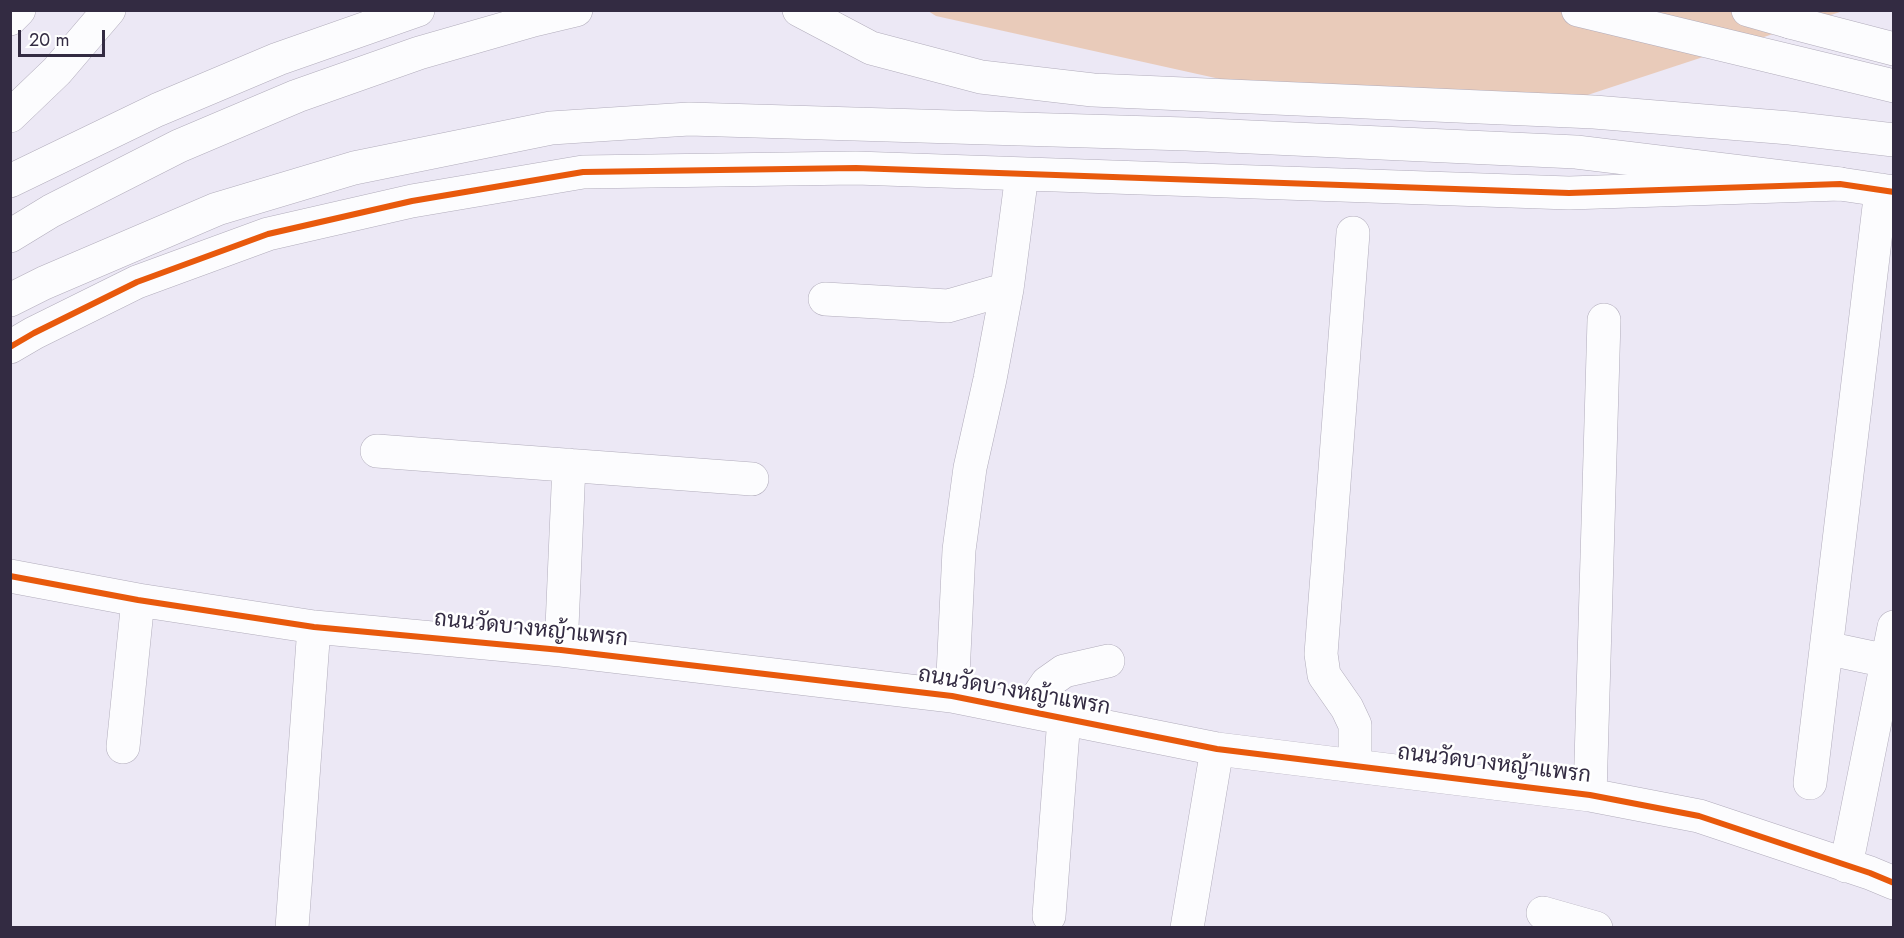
<!DOCTYPE html>
<meta charset="utf-8">
<style>
body{margin:0}
#map{position:relative;width:1904px;height:938px;overflow:hidden;background:#ece8f5;font-family:Jost,sans-serif}
canvas{display:block}
.frame{position:absolute;inset:0;border:12px solid #332b42;pointer-events:none}
.scale{position:absolute;left:18px;top:30px;width:87px;height:27px;box-sizing:border-box;border:3px solid #332b42;border-top:0;padding-left:8px;font-size:18px;line-height:21px;white-space:nowrap;color:#332b42;-webkit-text-stroke:4px #fff;paint-order:stroke}
</style>
<div id="map">
<canvas width="1904" height="938"></canvas>
<div class="frame"></div>
<div class="scale">20 m</div>
</div>
<script>
const g = document.querySelector('canvas').getContext('2d');
g.lineJoin = 'round';
function fillPath(path, color) { g.fillStyle = color; g.fill(path, 'evenodd'); }
const shape = rows => new Path2D(rows.map(r => 'M' + r).join(''));
function stroke(path, color, width, dash) { g.strokeStyle = color; g.lineWidth = width; g.lineCap = dash ? 'butt' : 'round'; g.setLineDash(dash || []); g.stroke(path); }
function label(font, color, halo, rows, align = 'center') {
  g.font = font + ' Jost,Sarabun,sans-serif'; g.lineWidth = 5; g.setLineDash([]); g.textBaseline = 'middle'; g.strokeStyle = halo; g.fillStyle = color; for (const [text, x, y, turn = 0] of rows) {
    g.save(); g.translate(x, y); g.rotate((+turn || 0) * Math.PI / 180); g.textAlign = isNaN(turn) ? turn : align; if (halo) g.strokeText(text, 0, 0); g.fillText(text, 0, 0); g.restore();
  }
}
fillPath(shape([
 [928,11,1843,11,1545,109,1220,79,936,16]
]), '#e9cbba');
const minor = shape([
 [10,19,19,10],
 [1353,233,1321,654,1324,675,1347,708,1355,725,1355,766],
 [825,299,948,306,1007,289],
 [10,347,34,333,137,282,268,234,412,201,583,172,856,168,1569,193,1840,184,1894,192],
 [377,451,752,479],
 [10,576,138,600,314,627,561,650,952,696,1217,749,1590,795,1699,816,1870,873,1894,883],
 [1826,648,1887,661],
 [561,650,569,465],
 [952,696,959,550,970,468,990,379,1007,289,1022,174],
 [1028,711,1047,683,1064,671,1108,661],
 [123,747,138,600],
 [1810,783,1881,190],
 [1590,795,1604,320],
 [1846,866,1894,627],
 [1543,913,1596,928],
 [1049,916,1064,718],
 [292,928,314,627],
 [1187,928,1217,749]
]);
const major = shape([
 [799,10,871,48,981,77,1093,90,1594,112,1790,128,1894,140],
 [1763,10,1790,22,1894,49]
]);
const highway = shape([
 [1578,10,1894,86],
 [1748,10,1790,22],
 [10,116,57,71,109,10],
 [10,181,157,110,278,59,418,10],
 [10,236,51,211,179,146,297,96,419,53,534,20,576,10],
 [10,300,44,283,217,209,354,168,551,128,689,119,1186,134,1576,152,1840,184]
]);
stroke(minor, '#b1acbb', 34);
stroke(major, '#b1acbb', 34);
stroke(highway, '#b1acbb', 34);
stroke(minor, '#fcfcfe', 33);
stroke(major, '#fcfcfe', 33);
stroke(highway, '#fcfcfe', 33);
stroke(shape([
 [10,347,34,333,137,282,268,234,412,201,583,172,856,168,1569,193,1840,184,1894,192],
 [10,576,138,600,314,627,561,650,952,696,1217,749,1590,795,1699,816,1870,873,1894,883]
]), '#e8590c', 6);
label('22px', '#332b42', '#fff', [
 ["ถนนวัดบางหญ้าแพรก",531,630,6],
 ["ถนนวัดบางหญ้าแพรก",1014,692,10],
 ["ถนนวัดบางหญ้าแพรก",1494,765,7]
]);
</script>
